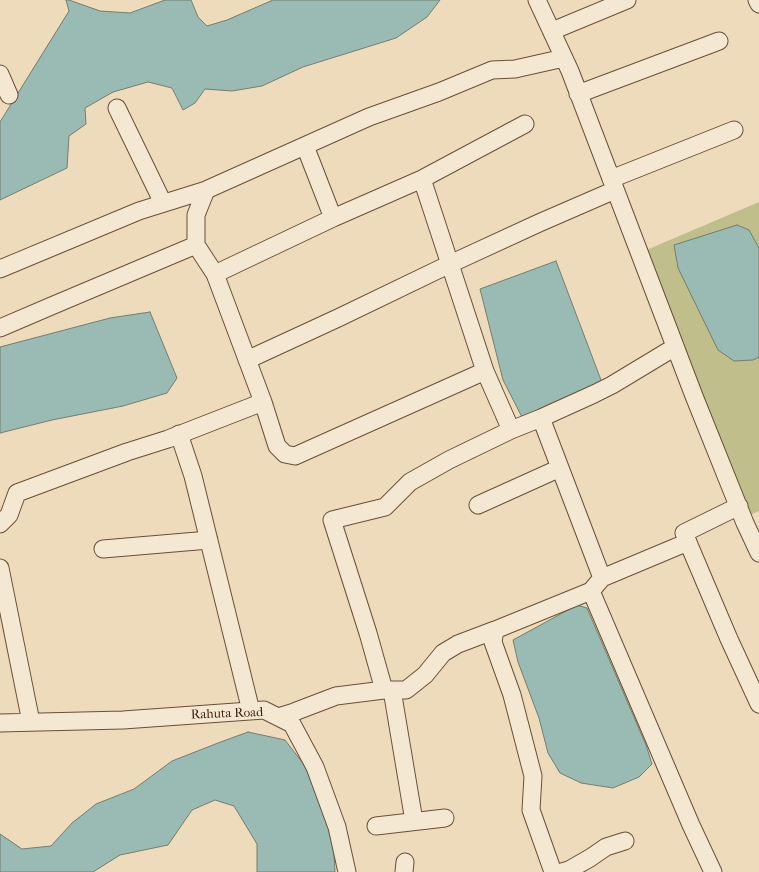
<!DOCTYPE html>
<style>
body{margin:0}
canvas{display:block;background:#eedbbc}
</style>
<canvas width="759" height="872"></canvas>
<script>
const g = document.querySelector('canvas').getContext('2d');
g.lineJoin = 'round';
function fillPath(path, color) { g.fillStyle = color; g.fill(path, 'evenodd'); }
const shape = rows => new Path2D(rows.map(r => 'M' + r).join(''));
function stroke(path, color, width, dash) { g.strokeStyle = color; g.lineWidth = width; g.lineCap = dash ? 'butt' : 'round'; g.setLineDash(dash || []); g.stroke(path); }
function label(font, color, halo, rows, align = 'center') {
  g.font = font + ' "IM FELL French Canon",serif'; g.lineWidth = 3; g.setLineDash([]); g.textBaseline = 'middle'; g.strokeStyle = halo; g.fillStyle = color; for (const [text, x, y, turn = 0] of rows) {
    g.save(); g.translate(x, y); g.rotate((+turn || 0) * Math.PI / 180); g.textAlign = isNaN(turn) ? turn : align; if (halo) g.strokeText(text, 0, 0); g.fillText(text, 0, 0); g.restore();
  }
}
fillPath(shape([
 [759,202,759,511,750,515,644,251]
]), '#c0be8b');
const water = shape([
 [66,0,69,0,100,11,130,13,165,0,191,0,198,17,207,26,227,20,273,0,440,0,427,17,396,38,303,67,262,86,232,91,205,89,195,103,183,110,172,88,148,82,113,92,85,108,86,124,69,136,67,168,0,200,0,122,69,11,66,0],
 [737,225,749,230,759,248,759,357,753,360,734,361,718,350,678,268,674,245,737,225],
 [556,261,604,388,524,421,503,380,480,289,556,261],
 [150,312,177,378,167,393,123,406,52,420,0,433,0,347,110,318,150,312],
 [577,605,587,608,646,745,652,764,639,777,613,788,581,783,560,773,548,753,539,718,518,662,513,640,577,605],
 [248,732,285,740,309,771,333,833,335,872,257,872,257,844,234,806,215,800,192,810,168,845,120,855,93,872,0,872,0,834,22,849,51,846,72,823,96,804,134,789,172,761,218,743,248,732]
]);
fillPath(water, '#99bbb3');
stroke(water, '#747d6f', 1);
const street = shape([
 [537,0,570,71,694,396,745,523,759,553],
 [757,0,759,4],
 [552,31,627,0],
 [0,74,9,95],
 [578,94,719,41],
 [117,108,163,203],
 [305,146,333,218],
 [611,179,734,130],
 [206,190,196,215,196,245,215,274,263,402,277,446,285,454,295,456,485,371,422,179],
 [0,269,139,211,206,190,369,117,439,92,492,70,515,69,564,58],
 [215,274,333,218,422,179,525,124],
 [0,328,49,307,196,245],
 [247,360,338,318,450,264,539,223,615,190],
 [485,371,511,430,541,418,602,578,591,591,495,630,493,642,512,695,533,776,531,810,553,872],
 [541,418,594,394,612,385,675,347],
 [179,434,193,476,251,711],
 [478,505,560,468],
 [739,506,684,533,729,639,759,704],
 [0,524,9,515,17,493,127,452,168,439,263,402],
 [103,549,209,540],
 [0,568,31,722],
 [602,578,688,542],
 [591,591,691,825,713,872],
 [384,690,368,633,332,520,385,507,410,482,449,460,511,430],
 [392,690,414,821],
 [278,717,294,712,336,696,384,690,406,690,425,675,443,653,458,644,495,630],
 [0,723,123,720,264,710,292,724,315,767,337,827,347,872],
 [376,826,445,818],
 [404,872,405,862],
 [562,872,569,870,590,858,606,847,625,841]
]);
stroke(street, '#694f36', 19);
stroke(street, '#f4e8d3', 17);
label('13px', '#3d200a', '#f4e8d3', [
 ["Rahuta Road",227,714,-2]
]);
</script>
